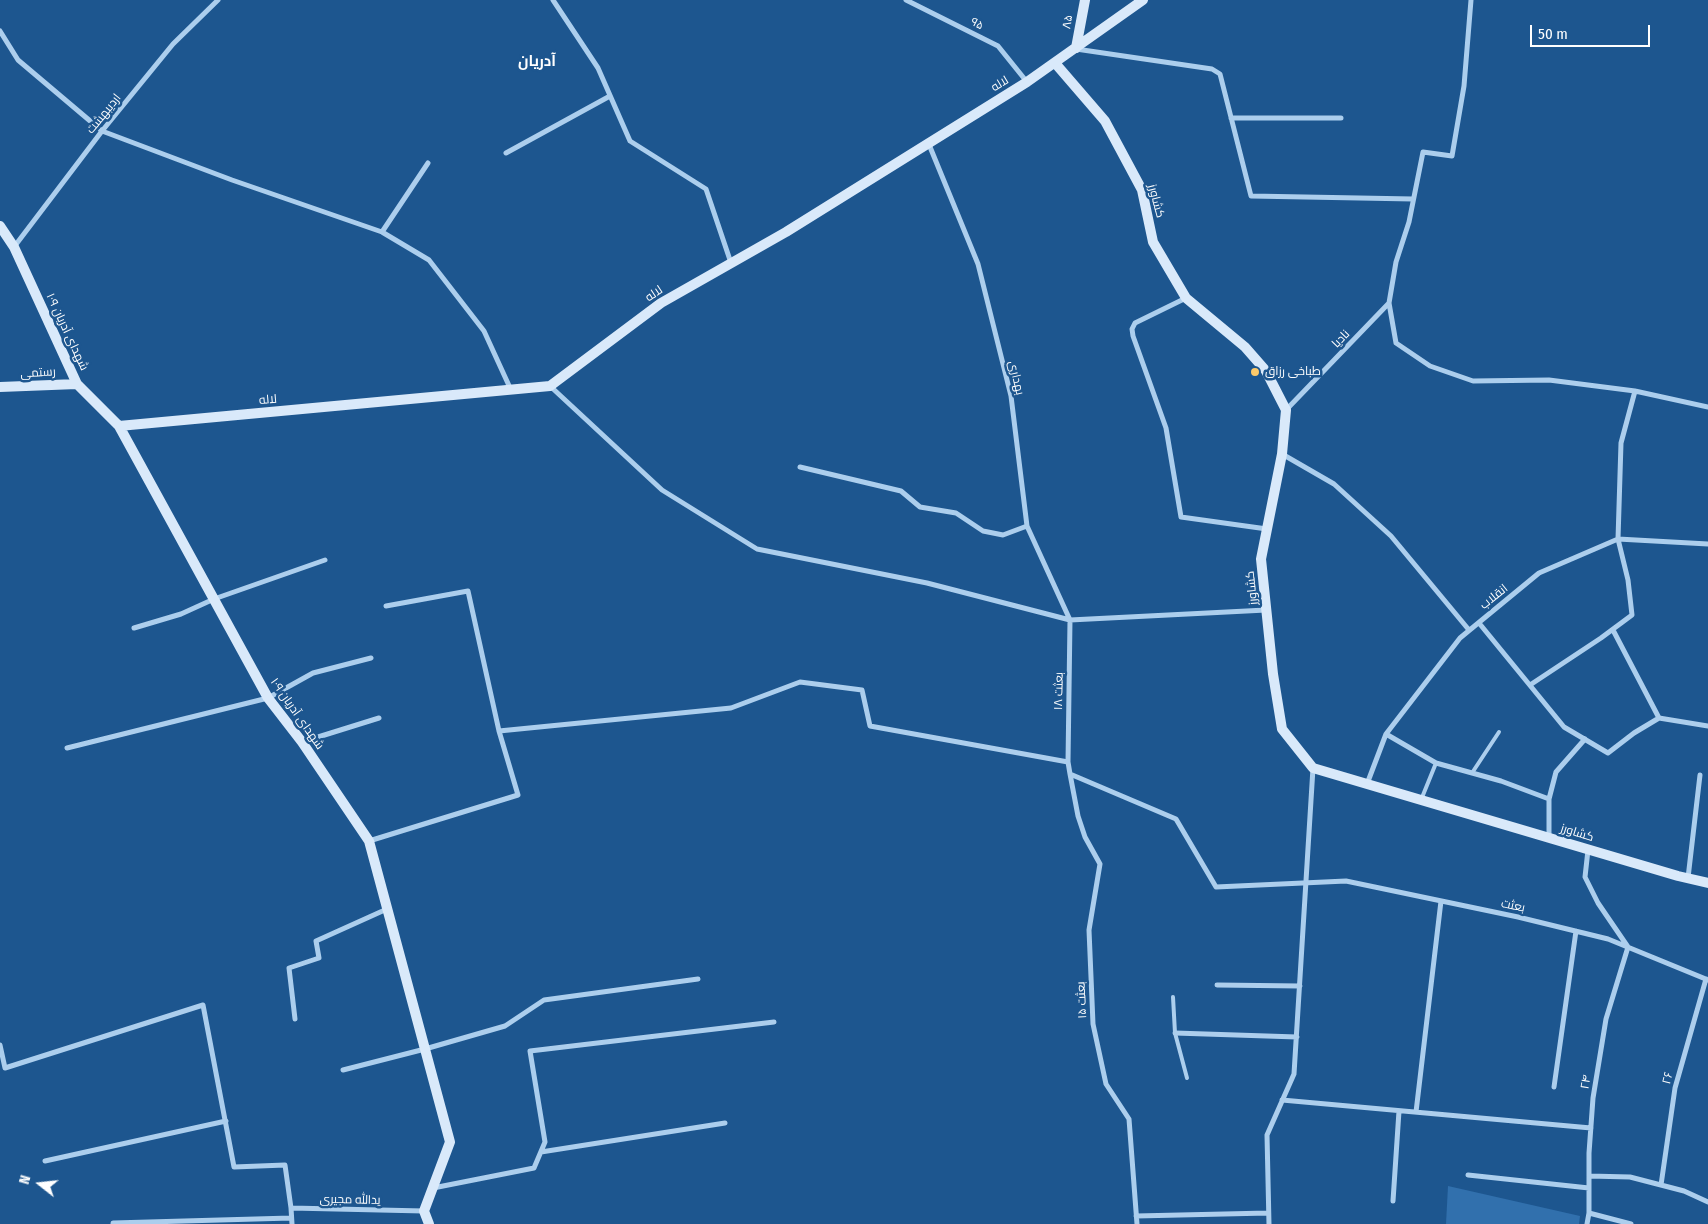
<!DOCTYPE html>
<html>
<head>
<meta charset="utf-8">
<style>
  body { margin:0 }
  #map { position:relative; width:1708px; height:1224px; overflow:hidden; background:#1d568f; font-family:"Fira Sans Condensed",sans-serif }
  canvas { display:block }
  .north { position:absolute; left:15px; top:1159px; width:50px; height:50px; -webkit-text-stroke:4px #1d568f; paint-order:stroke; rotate:286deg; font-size:14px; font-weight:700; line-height:20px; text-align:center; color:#fff }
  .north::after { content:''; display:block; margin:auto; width:18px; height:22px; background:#fff; clip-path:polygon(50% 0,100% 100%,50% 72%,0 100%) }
  .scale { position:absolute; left:1530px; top:25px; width:120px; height:22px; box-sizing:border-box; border:2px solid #fff; border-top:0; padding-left:6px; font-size:15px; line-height:18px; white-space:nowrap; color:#fff; -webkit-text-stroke:4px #1d568f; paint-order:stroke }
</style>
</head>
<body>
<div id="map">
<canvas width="1708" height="1224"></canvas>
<div class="north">N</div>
<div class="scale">50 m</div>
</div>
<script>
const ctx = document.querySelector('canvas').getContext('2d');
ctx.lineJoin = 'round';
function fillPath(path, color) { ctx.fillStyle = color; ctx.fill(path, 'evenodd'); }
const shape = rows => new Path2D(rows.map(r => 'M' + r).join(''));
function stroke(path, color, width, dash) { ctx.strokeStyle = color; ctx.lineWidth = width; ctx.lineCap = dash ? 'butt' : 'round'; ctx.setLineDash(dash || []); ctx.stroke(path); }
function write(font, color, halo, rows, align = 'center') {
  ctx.font = font + ' "Fira Sans Condensed",Cairo,sans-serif'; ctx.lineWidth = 5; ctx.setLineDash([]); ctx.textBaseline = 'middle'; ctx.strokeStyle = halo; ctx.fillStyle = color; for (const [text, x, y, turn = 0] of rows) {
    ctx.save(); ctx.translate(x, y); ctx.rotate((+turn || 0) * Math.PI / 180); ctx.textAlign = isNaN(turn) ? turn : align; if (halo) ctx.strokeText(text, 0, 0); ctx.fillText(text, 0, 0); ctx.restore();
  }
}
fillPath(shape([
  [1448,1186,1580,1216,1579,1224,1446,1224]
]), '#3170ad');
stroke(shape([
  [1472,773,1499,732],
  [1421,800,1436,763],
  [1173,997,1175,1033,1187,1078]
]), '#acceed', 4);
stroke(shape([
  [553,0,598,68,630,141,706,189,731,263],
  [906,0,998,46,1027,82],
  [1471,0,1464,86,1452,156,1423,152,1409,222,1396,262,1389,303,1396,343,1430,366,1473,381,1549,380,1635,391,1708,407],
  [0,31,18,60,102,131,232,180,382,232,429,260,484,331,511,390],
  [1076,49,1212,69,1220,74,1251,196,1413,199],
  [1231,118,1341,118],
  [928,142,978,264,1011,396,1027,526,1070,620,1068,762,1070,774,1176,819,1216,887,1346,881,1518,917,1608,939,1708,980],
  [506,153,610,96],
  [382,232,428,163],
  [14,247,102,131,173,44,218,0],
  [1186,298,1135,323,1132,329,1133,336,1166,428,1181,517,1267,529],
  [550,386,662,490,757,549,927,583,1070,620,1266,610],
  [1286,410,1389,303],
  [1282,454,1334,484,1391,536,1469,630],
  [800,467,901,491,920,507,956,513,983,531,1003,535,1027,526],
  [386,606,468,591,499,731],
  [1479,623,1564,727,1608,753,1634,733,1659,718,1708,726],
  [134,628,181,614,214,599,325,560],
  [1613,630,1659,718],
  [1530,685,1601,638,1632,615,1628,580,1618,539,1621,443,1635,391],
  [1386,734,1436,763,1501,781,1549,799],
  [302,742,379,718],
  [67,748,268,698,313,673,371,658],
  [1070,774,1078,816,1085,837,1100,864,1089,930,1093,1024,1106,1084,1129,1119,1137,1224],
  [1367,784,1386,734,1460,638,1539,573,1618,539,1708,544],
  [1549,838,1549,799,1556,772,1585,739],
  [369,841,518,795,499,731,731,708,800,682,862,690,870,726,1068,762],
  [1688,878,1700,775],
  [1217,985,1300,986],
  [295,1019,289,968,319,958,316,941,387,909],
  [1175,1033,1297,1037],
  [0,1045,5,1068,203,1005,234,1167,285,1165,291,1208],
  [343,1070,425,1049,505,1026,544,1000,698,979],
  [1554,1087,1576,931],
  [1282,1100,1591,1128],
  [1416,1112,1441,901],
  [541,1152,725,1123],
  [45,1161,226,1121],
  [1468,1175,1589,1188],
  [1589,1176,1630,1177,1684,1191,1708,1202],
  [1661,1185,1675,1088,1706,979],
  [433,1188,534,1168,545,1142,530,1051,774,1022],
  [1393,1201,1399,1111],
  [1589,1213,1631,1224],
  [1136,1216,1268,1213],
  [113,1223,291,1218],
  [292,1224,291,1208,424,1211],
  [1269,1224,1267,1135,1294,1074,1313,768],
  [1587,1224,1589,1213,1589,1153,1593,1098,1606,1019,1628,947,1598,903,1585,877,1588,850]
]), '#acceed', 5);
stroke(shape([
  [1076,48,1085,0],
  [1055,63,1105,121,1142,190,1153,242,1186,298,1245,347,1266,371,1286,410,1282,454,1261,559,1273,674,1282,729,1313,768,1678,876,1708,883],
  [0,226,14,247,77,384,119,426,268,698,302,742,369,841,450,1142,424,1211,429,1224],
  [0,387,77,384],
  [119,426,550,386,661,303,786,232,1027,82,1143,0]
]), '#d9e9fa', 10);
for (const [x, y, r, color] of [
  [1255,372,5,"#fdca6b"]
]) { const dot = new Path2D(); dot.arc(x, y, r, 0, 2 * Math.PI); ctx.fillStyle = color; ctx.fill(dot); stroke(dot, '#1d568f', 2); }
write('12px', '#fff', '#1d568f', [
  ["۸۵",1068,22,-80],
  ["۹۵",977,24,27],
  ["لاله",1000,84,-31],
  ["اردیبهشت",104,114,-51],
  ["کشاورز",1156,201,75],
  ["لاله",654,294,-34],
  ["شهدای آدریان ۱۰۹",67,332,65],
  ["نادیا",1341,339,-46],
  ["رستمی",38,373,-3],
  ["بهداری",1016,378,77],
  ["لاله",268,400,-5],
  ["کشاورز",1252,588,-96],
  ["انقلاب",1494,597,-39],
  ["بعثت ۱۸",1059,691,-89],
  ["شهدای آدریان ۱۰۹",297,714,55],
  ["کشاورز",1577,833,17],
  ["بعثت",1513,906,12],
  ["بعثت ۱۵",1082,1000,-93],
  ["۲۶",1668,1078,-76],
  ["۲۴",1586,1082,-81],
  ["یدالله مجیری",350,1200,1]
]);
write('12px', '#fff', '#1d568f', [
  ["طباخی رزاق",1265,372]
], 'left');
write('bold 15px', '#fff', '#1d568f', [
  ["آدریان",537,62]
]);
</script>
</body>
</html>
